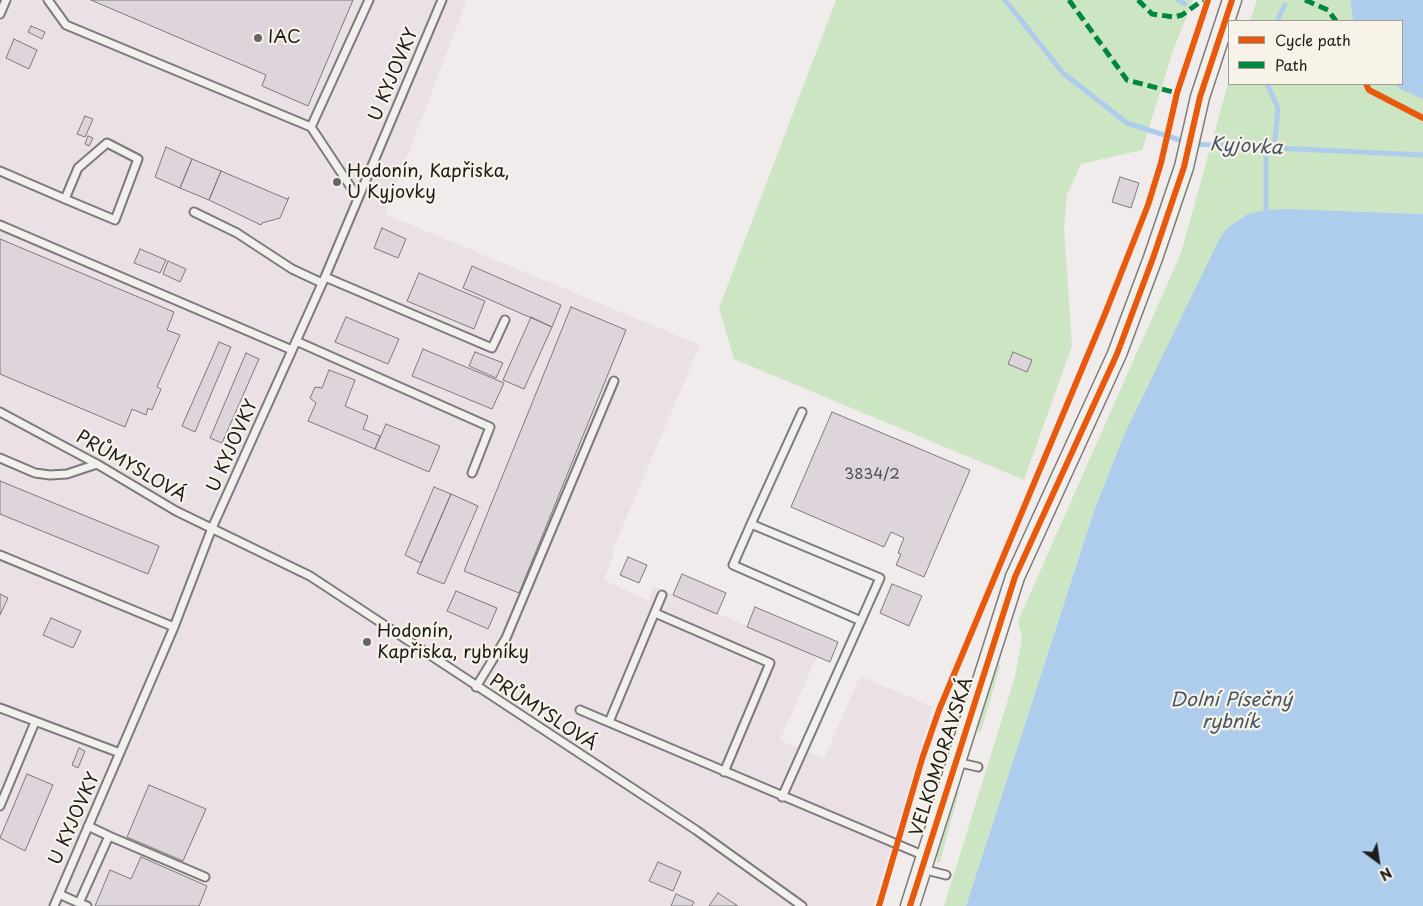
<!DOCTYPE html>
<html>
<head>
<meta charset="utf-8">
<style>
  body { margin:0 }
  #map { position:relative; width:1423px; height:906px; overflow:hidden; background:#f1ecec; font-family:"Playpen Sans",sans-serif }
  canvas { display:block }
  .legend { position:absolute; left:1228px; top:20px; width:175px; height:65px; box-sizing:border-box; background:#f7f3e8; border:1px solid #9f9d96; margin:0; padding:6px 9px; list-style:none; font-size:15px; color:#1c1c1c }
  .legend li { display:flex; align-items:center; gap:10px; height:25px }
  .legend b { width:25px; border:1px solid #9f9d96 }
  .north { position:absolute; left:1353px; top:836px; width:50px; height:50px; -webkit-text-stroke:4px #f7f3e8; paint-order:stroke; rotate:149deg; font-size:14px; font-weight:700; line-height:20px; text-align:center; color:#1c1c1c }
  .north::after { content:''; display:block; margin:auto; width:18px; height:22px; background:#1c1c1c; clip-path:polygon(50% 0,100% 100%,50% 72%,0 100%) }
</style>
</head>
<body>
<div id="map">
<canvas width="1423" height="906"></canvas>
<ul class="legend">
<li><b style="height:6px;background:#e8590c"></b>Cycle path</li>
<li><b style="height:6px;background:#00873e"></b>Path</li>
</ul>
<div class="north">N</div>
</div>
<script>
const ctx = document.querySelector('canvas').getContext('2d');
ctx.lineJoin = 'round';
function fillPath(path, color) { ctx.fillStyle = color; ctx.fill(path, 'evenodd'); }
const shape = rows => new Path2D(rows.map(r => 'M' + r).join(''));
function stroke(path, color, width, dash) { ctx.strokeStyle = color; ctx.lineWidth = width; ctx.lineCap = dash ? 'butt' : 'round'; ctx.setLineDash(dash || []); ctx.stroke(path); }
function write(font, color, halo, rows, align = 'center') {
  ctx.font = font + ' "Playpen Sans",sans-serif'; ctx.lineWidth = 4.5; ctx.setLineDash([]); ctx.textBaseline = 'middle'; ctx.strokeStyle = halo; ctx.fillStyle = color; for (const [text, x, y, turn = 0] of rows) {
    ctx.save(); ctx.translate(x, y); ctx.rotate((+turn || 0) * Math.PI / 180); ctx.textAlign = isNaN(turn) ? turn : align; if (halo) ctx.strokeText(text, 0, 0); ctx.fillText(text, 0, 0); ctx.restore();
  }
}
fillPath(shape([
  [0,0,467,0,385,214,700,345,613,549,614,554,604,580,648,600,654,586,817,656,780,740,824,759,860,676,933,707,873,906,0,906]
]), '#ece0e7');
fillPath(shape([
  [836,0,1193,0,1173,51,1142,150,1081,164,1067,195,1064,227,1072,346,1024,480,734,359,719,308],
  [1257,0,1350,0,1353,21,1250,21],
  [1229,80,1229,84,1394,84,1402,90,1423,99,1423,214,1288,209,1123,437,1094,511,966,906,944,906,1015,677,1022,638,1018,621,1181,253],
  [999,663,1000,667,981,731,978,733,977,724,996,665],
  [959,792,940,862,937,863,937,855,956,794]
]), '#cce5c2');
fillPath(shape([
  [1350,0,1423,0,1423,99,1402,90,1394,84,1402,84,1402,21,1353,21],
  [1288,209,1423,214,1423,906,966,906,1094,511,1123,437,1218,242,1226,229,1248,214,1266,210]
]), '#aecdec');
stroke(shape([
  [1005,0,1063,73,1127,123,1192,144,1423,155],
  [1178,0,1185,4],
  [1277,21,1285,5],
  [1267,84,1278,108,1274,149],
  [1263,216,1266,210,1266,148]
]), '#aecdec', 5);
const building = shape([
  [91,0,353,0,308,106,262,86,266,75,91,0],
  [31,26,45,32,42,39,28,32,31,26],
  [14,39,37,50,29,69,6,58,14,39],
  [85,116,93,119,85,137,77,134,85,116],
  [88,136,93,138,89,146,85,144,88,136],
  [166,147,192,159,180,188,155,177,166,147],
  [192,159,221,171,209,200,180,188,192,159],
  [221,171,287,199,289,197,280,218,262,223,261,225,209,200,221,171],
  [1120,177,1139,183,1131,208,1112,202,1120,177],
  [382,228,406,239,398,258,374,248,382,228],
  [0,239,174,312,167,330,180,335,157,387,161,389,152,410,148,408,146,415,132,409,125,427,0,374,0,239],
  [140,249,166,260,160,273,134,263,140,249],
  [168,261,186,269,180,282,163,274,168,261],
  [472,266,561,305,552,327,463,288,472,266],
  [419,273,485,301,474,329,407,301,419,273],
  [571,307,626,330,519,593,464,571,571,307],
  [346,317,399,339,388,364,335,342,346,317],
  [531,317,552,327,524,389,503,380,531,317],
  [219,342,231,347,195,432,182,426,219,342],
  [423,349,504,383,492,409,412,376,423,349],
  [475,352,503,363,496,378,469,366,475,352],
  [1013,352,1032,360,1027,372,1008,364,1013,352],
  [246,353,259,359,222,443,210,438,246,353],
  [329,370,355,380,345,406,368,416,363,429,380,436,375,449,308,421,316,403,310,398,315,387,322,388,329,370],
  [832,412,970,470,924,577,896,565,901,554,898,553,904,538,891,532,884,547,791,507,832,412],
  [386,424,440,446,429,472,375,449,386,424],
  [0,481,159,546,148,574,0,514,0,481],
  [434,487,451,494,421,563,405,555,434,487],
  [451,494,478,506,444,584,417,573,451,494],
  [628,557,647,565,639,583,620,575,628,557],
  [682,574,726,593,717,614,673,595,682,574],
  [892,584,922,596,909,626,880,613,892,584],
  [456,591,497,608,488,629,447,611,456,591],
  [0,594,8,598,0,615,0,594],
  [755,607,838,642,830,662,747,627,755,607],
  [51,618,81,631,73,648,43,635,51,618],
  [79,748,85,751,78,768,72,765,79,748],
  [27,774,53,785,25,851,0,838,27,774],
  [149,785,206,809,183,861,127,837,149,785],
  [141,857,207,886,199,906,95,906,110,870,131,879,141,857],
  [658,862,681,872,673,891,649,881,658,862],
  [718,893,738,906,709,906,718,893],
  [676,894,694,902,692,906,671,906,676,894]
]);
fillPath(building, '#ded5dc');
stroke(building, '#7c7a7a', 1);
const service = shape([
  [48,0,66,25,311,127,358,198],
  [0,14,6,0],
  [311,127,369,0],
  [0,171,65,199,115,220,138,159,107,143,78,168,65,199],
  [194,212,237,233,292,269,322,283],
  [0,225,292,350],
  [325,277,492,348,505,320],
  [296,341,490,427,472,473],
  [0,412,97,464,176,511,310,576,696,830,802,906],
  [0,458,35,473,50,475,67,474,97,464],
  [751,524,733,565,861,621],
  [0,555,174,627],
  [655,613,770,663,724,772],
  [476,687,506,638,614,381],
  [0,708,120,753],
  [580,710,925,856],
  [609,722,662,595],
  [956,762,978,767],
  [782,797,880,578,751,524,802,412],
  [0,806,35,722],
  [88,826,109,836],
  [922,869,946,875],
  [59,894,79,903],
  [54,906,174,627,212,528,325,277,442,0],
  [87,906,79,903,109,836,205,877]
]);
const tertiary = shape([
  [910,906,1015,577,1117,354,1153,258,1184,167,1200,97,1232,0]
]);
stroke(service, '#7c7a7a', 11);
stroke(tertiary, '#7c7a7a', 21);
stroke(service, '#f2f0ed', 7);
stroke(tertiary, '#f2f0ed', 18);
stroke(shape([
  [1069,0,1127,80,1177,93],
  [1138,0,1152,14,1174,17,1182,15,1203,0],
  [1305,0,1328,10,1336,21]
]), '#00873e', 5, [10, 5]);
stroke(shape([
  [1366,84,1369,90,1423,118],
  [879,906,922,759,939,710,1105,314,1148,205,1161,163,1177,93,1208,0],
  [910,906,1015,577,1117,354,1153,258,1184,167,1200,97,1232,0]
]), '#e8590c', 6);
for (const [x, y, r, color] of [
  [258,38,5,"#676565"],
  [337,182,5,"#676565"],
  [367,642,5,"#676565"]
]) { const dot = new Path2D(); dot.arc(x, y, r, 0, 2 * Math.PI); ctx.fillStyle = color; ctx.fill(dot); stroke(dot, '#f7f3e8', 2); }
write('15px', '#4e4c4e', null, [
  ["3834/2",872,475]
]);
write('18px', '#1c1c1c', '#f7f3e8', [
  ["IAC",268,38],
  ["Hodonín, Kapřiska,",347,172],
  ["U Kyjovky",347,193],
  ["Hodonín,",377,632],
  ["Kapřiska, rybníky",377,653]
], 'left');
write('18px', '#1c1c1c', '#f7f3e8', [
  ["U KYJOVKY",394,75,-67],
  ["U KYJOVKY",233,446,-66],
  ["PRŮMYSLOVÁ",131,467,30],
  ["PRŮMYSLOVÁ",543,713,33],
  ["VELKOMORAVSKÁ",942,757,-72],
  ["U KYJOVKY",75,819,-66]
]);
write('italic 19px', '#455565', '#f7f3e8', [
  ["Kyjovka",1246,147,3],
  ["Dolní Písečný",1231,701],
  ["rybník",1231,723]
]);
</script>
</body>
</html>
